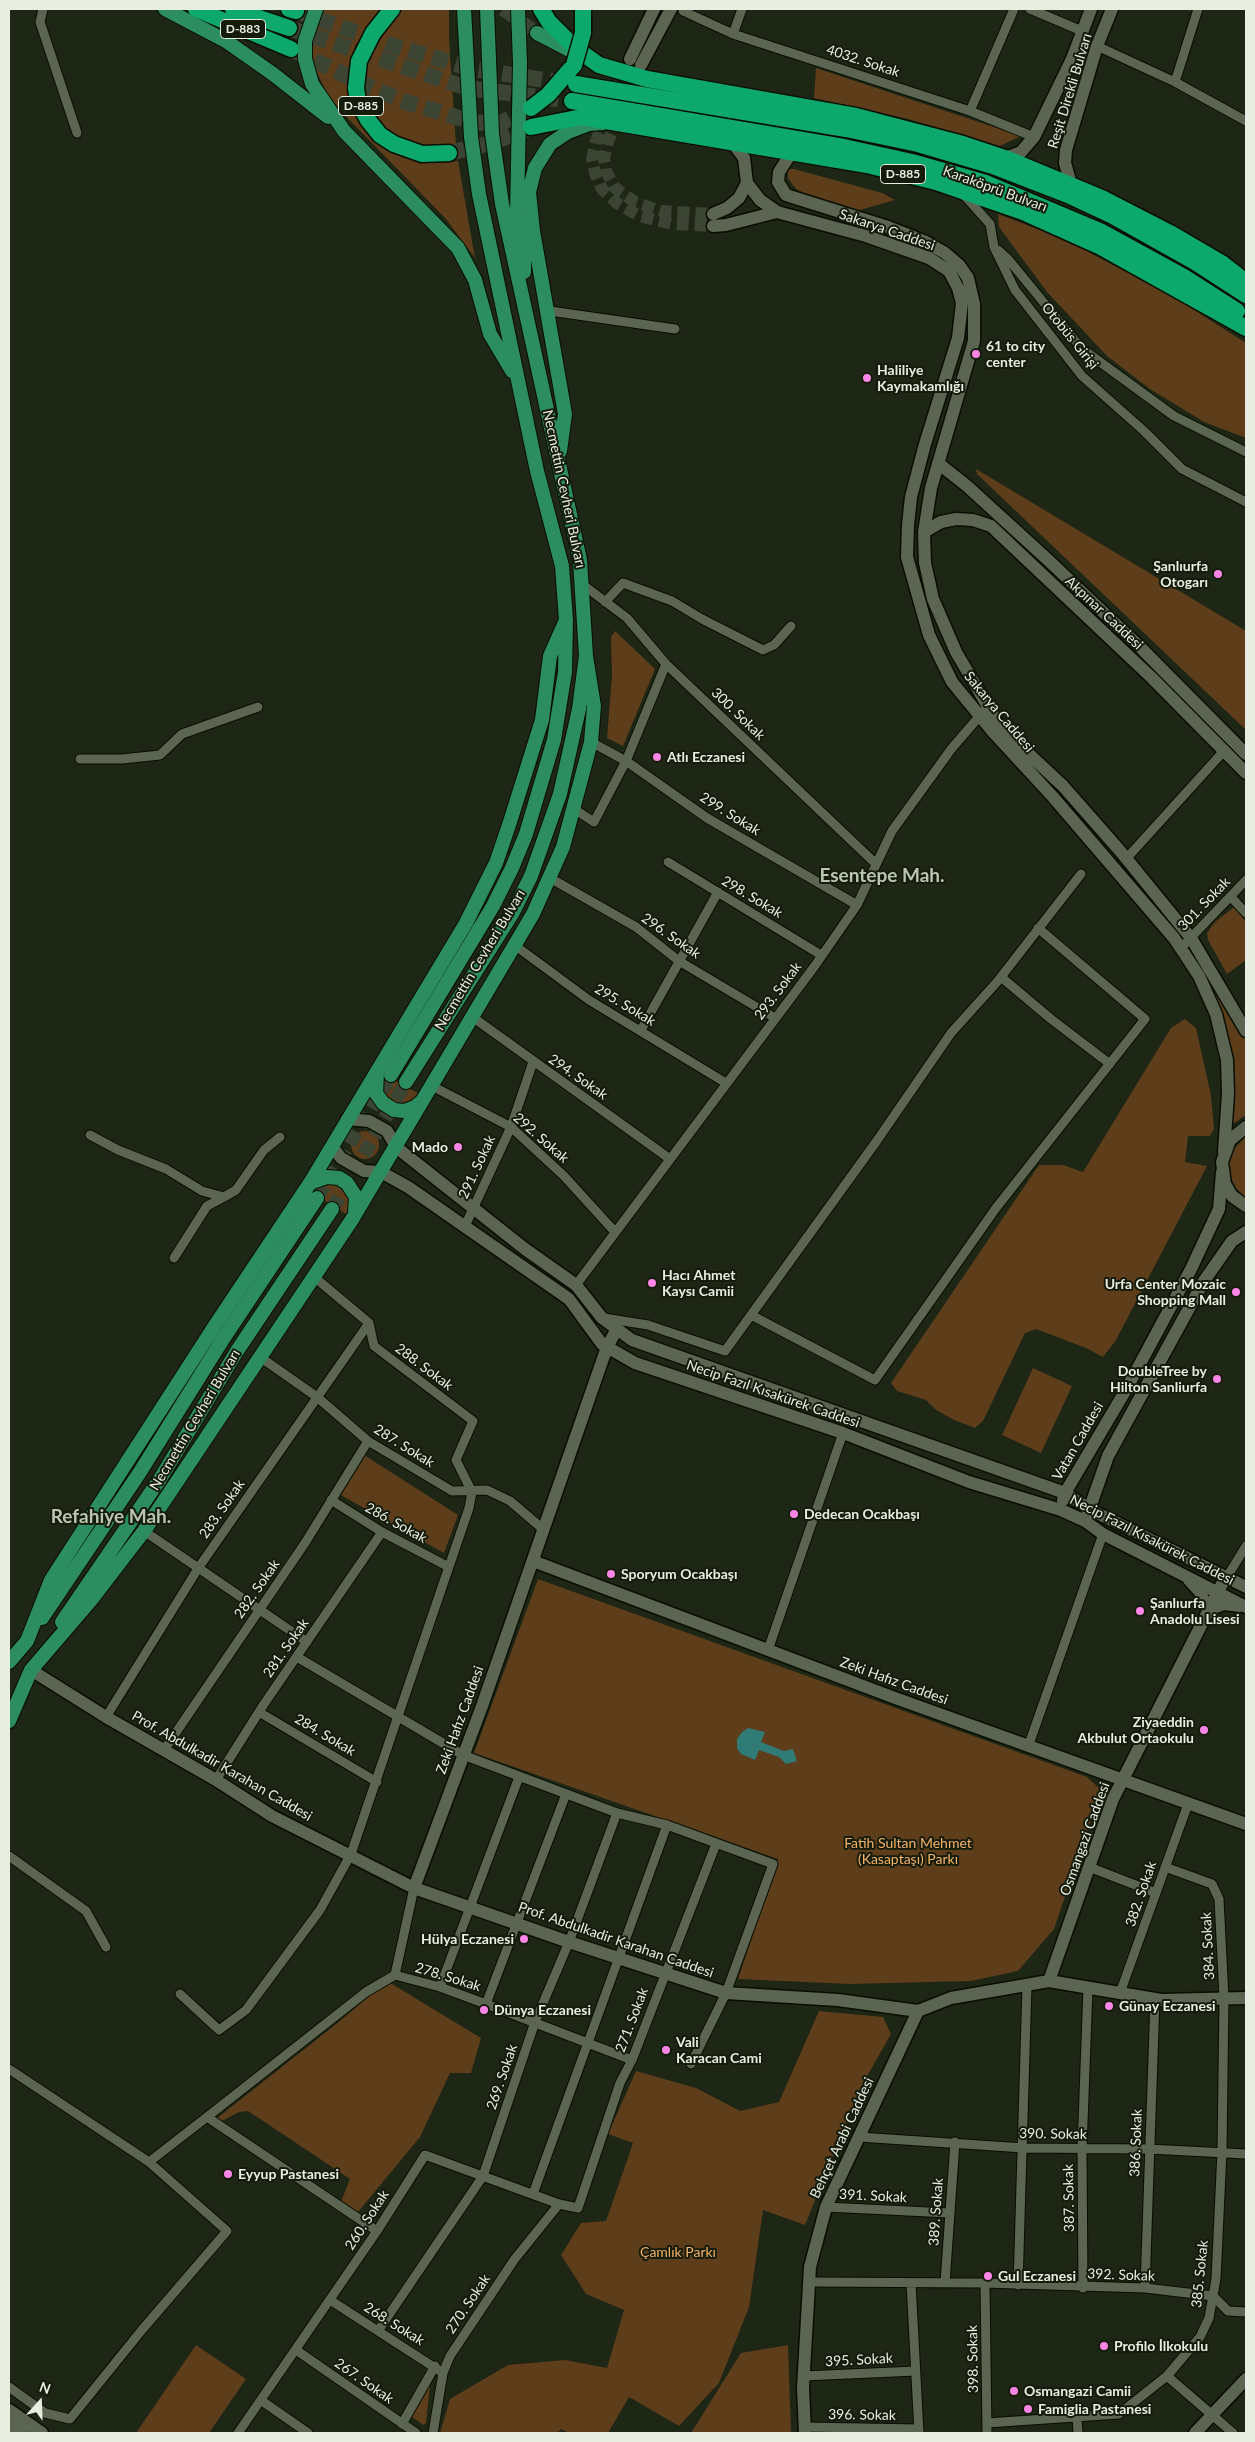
<!DOCTYPE html>
<html>
<head>
<meta charset="utf-8">
<style>
  body { margin:0 }
  #map { position:relative; width:1255px; height:2442px; overflow:hidden; background:#1e2615; font-family:Lato,sans-serif }
  canvas { display:block }
  .frame { position:absolute; inset:0; border:10px solid #e8eee2; pointer-events:none }
  .north { position:absolute; left:15px; top:2377px; width:50px; height:50px; -webkit-text-stroke:4px #151c0b; paint-order:stroke; rotate:20deg; font-size:14px; font-weight:700; line-height:20px; text-align:center; color:#e8eee2 }
  .north::after { content:''; display:block; margin:auto; width:18px; height:22px; background:#e8eee2; clip-path:polygon(50% 0,100% 100%,50% 72%,0 100%) }
</style>
</head>
<body>
<div id="map">
<canvas width="1255" height="2442"></canvas>
<div class="frame"></div>
<div class="north">N</div>
</div>
<script>
const ctx = document.querySelector('canvas').getContext('2d');
ctx.lineJoin = 'round';
function fillPath(path, color) { ctx.fillStyle = color; ctx.fill(path, 'evenodd'); }
const shape = rows => new Path2D(rows.map(r => 'M' + r).join(''));
function stroke(path, color, width, dash) { ctx.strokeStyle = color; ctx.lineWidth = width; ctx.lineCap = dash ? 'butt' : 'round'; ctx.setLineDash(dash || []); ctx.stroke(path); }
function write(font, color, halo, rows, align = 'center') {
  ctx.font = font + ' Lato,sans-serif'; ctx.lineWidth = 4; ctx.setLineDash([]); ctx.textBaseline = 'middle'; ctx.strokeStyle = halo; ctx.fillStyle = color; for (const [text, x, y, turn = 0] of rows) {
    ctx.save(); ctx.translate(x, y); ctx.rotate((+turn || 0) * Math.PI / 180); ctx.textAlign = isNaN(turn) ? turn : align; if (halo) ctx.strokeText(text, 0, 0); ctx.fillText(text, 0, 0); ctx.restore();
  }
}
fillPath(shape([
  [323,9,381,9,355,46,347,83,351,106,359,124,386,150,419,161,435,163,458,161,475,258,446,219,330,100,315,68,312,55,313,31],
  [402,9,449,9,449,39,456,145,430,147,400,139,382,126,371,110,364,90,365,70,372,51],
  [816,68,1021,136,1000,146,908,119,814,98],
  [788,169,794,169,882,193,895,200,853,212,810,197,796,189,788,178],
  [998,214,1064,239,1177,299,1246,343,1246,438,1204,422,1150,389,1107,356,1047,292,999,227],
  [976,469,1246,631,1246,730,977,474],
  [615,631,655,669,623,746,607,738,612,676,611,637],
  [1234,907,1246,922,1246,960,1227,974,1208,940,1207,933,1215,922],
  [1209,975,1246,1041,1246,1115,1231,1125,1218,1005],
  [1185,1019,1196,1028,1211,1095,1214,1129,1210,1136,1188,1136,1185,1162,1207,1166,1116,1340,1103,1357,1086,1348,1036,1329,1025,1333,983,1421,975,1428,954,1420,936,1410,926,1400,897,1391,891,1383,1039,1165,1063,1165,1083,1172,1171,1028],
  [384,1074,419,1094,404,1105,390,1103,380,1089],
  '351 1145a14 14 0 1 1 28 0a14 14 0 1 1-28 0Z',
  [1246,1136,1246,1198,1235,1187,1230,1176,1229,1163,1232,1151],
  [333,1183,344,1189,350,1198,350,1207,346,1214,312,1192,321,1185],
  [1033,1368,1072,1386,1041,1453,1002,1435],
  [364,1455,458,1515,444,1553,339,1494],
  [538,1579,1087,1777,1101,1790,1054,1929,1018,1971,971,1981,850,1984,738,1979,778,1859,474,1753],
  [387,1981,481,2038,471,2073,450,2073,420,2137,358,2212,340,2204,350,2179,248,2111,239,2112,218,2123,216,2119,340,2021],
  [819,2011,883,2017,891,2034,861,2087,805,2225,763,2210,749,2307,719,2383,679,2426,629,2397,608,2433,569,2433,561,2429,557,2433,440,2433,450,2399,508,2365,565,2360,607,2368,624,2310,586,2294,561,2255,581,2223,606,2221,633,2143,608,2134,636,2071,696,2088,740,2111,779,2102],
  [196,2345,246,2379,209,2433,136,2433],
  [788,2345,791,2433,691,2433,741,2353],
  [426,2371,431,2376,426,2423,423,2425,404,2411]
]), '#5d3d1a');
fillPath(shape([
  [748,1728,765,1732,761,1742,784,1751,793,1749,797,1761,786,1764,779,1757,759,1750,755,1760,741,1754,737,1748,737,1739,742,1732]
]), '#307b76');
stroke(shape([
  [627,66,596,141,592,158,595,173,602,189,618,204,640,216,672,224,713,226],
  [640,68,608,141,604,158,606,171,615,188,635,202,661,211,713,214]
]), '#3c4434', 12, [12, 6]);
stroke(shape([
  [503,9,537,33],
  [317,1198,391,1075],
  [332,1209,406,1082]
]), '#3c4434', 14, [14, 7]);
stroke(shape([
  [296,11,397,47,473,69,571,84],
  [289,28,467,88,572,101],
  [293,50,372,88,409,103,476,123,503,122,530,108],
  [449,153,491,143,531,127]
]), '#3c4434', 16, [16, 8]);
const street = shape([
  [43,9,40,22,77,133],
  [1030,9,1082,31],
  [683,11,733,34,970,111,1034,137],
  [733,34,742,9],
  [1097,46,1175,82,1246,121],
  [1175,82,1198,9],
  [970,111,1014,9],
  [964,195,990,224,994,247,1015,290,1082,376,1144,431,1182,469,1246,502],
  [998,250,1008,259,1081,348,1174,416,1246,452],
  [548,314,550,311,675,329],
  [582,584,627,618,666,664,876,864],
  [605,602,623,583,672,601,702,619,763,650,774,645,791,626],
  [591,742,626,761,707,818,857,905],
  [80,759,122,759,160,755,182,734,258,707],
  [574,809,594,822,626,761,666,664],
  [1126,859,1223,752],
  [668,862,821,955],
  [550,878,636,927,679,961,775,1018],
  [1231,897,1246,913],
  [513,944,589,1000,726,1083],
  [1181,948,1246,880],
  [1001,977,1051,1019,1110,1064],
  [471,1016,670,1159],
  [641,1030,718,892],
  [432,1086,511,1127,564,1176,615,1232],
  [90,1135,118,1150,166,1169,202,1191,224,1197,236,1190,264,1150,280,1137],
  [465,1226,511,1127,533,1062],
  [174,1258,207,1206,224,1197],
  [576,1285,814,967,857,905,892,831,952,748,984,711],
  [751,1315,875,1380,996,1208,1145,1019,1038,928],
  [604,1318,648,1325,725,1351,876,1142,951,1033,997,982,1081,874],
  [260,1357,317,1397,368,1441,452,1491,487,1490,510,1501,544,1530],
  [331,1500,382,1532,449,1567],
  [144,1531,307,1642],
  [1227,1577,1246,1546],
  [768,1650,843,1433],
  [297,1657,463,1755,617,1813,667,1825,773,1864,726,1993,691,2064],
  [259,1712,377,1782],
  [106,1717,199,1567,369,1323],
  [1028,1747,1103,1534],
  [164,1750,305,1543,368,1441],
  [216,1780,264,1704,382,1532],
  [9,1856,86,1911,106,1947],
  [1089,1867,1156,1893],
  [395,1975,440,1987,486,2004,632,2060],
  [440,1987,519,1777],
  [1120,1993,1188,1804],
  [180,1994,219,2030,246,2010,320,1910,351,1854,469,1508,472,1492,456,1460,473,1421,374,1346,369,1323,313,1276],
  [486,2004,566,1794],
  [9,2069,149,2162,227,2231,141,2331,70,2419,45,2413,9,2387],
  [207,2117,366,1992,395,1975,414,1888],
  [859,2137,1024,2148,1149,2149,1246,2154],
  [149,2162,207,2117,377,2231],
  [533,2194,667,1825],
  [826,2207,949,2213],
  [809,2282,985,2283,1145,2288,1213,2296,1228,2311,1246,2312],
  [911,2283,919,2433],
  [945,2283,955,2142],
  [985,2283,987,2433],
  [1018,2285,1027,1986],
  [1083,2288,1082,2149,1088,1988],
  [1145,2288,1155,1999],
  [330,2300,443,2373],
  [378,2331,483,2176,535,2022,569,1942,617,1813],
  [296,2350,416,2433],
  [803,2376,916,2371],
  [1167,2376,1233,2433],
  [262,2401,308,2433],
  [1077,2417,1078,2433],
  [987,2423,1119,2414,1167,2376,1200,2337,1209,2318,1216,2279,1222,2151,1224,1998,1219,1899,1212,1884,1165,1867],
  [402,2424,435,2366],
  [805,2427,919,2429],
  [238,2433,377,2231,425,2155,559,2204,578,2208,620,2083,632,2060,716,1844],
  [433,2433,443,2373,450,2356,514,2260,559,2204]
]);
const secondary = shape([
  [630,59,654,9],
  [641,65,671,9],
  [732,142,744,158,747,183,760,200,777,212,866,236,929,258,949,271,958,288,962,303,958,338,925,444,911,497,908,525,907,557,929,635,952,682,993,732,1053,797,1174,938,1199,976,1216,1014,1227,1060,1228,1094,1224,1152],
  [792,152,779,172,778,182,786,195,888,227,924,241,945,253,959,265,968,278,974,304,974,341,931,488,924,532,925,563,933,599,956,652,1000,727,1063,786,1121,852,1191,938,1246,1031],
  [1005,158,1021,152,1034,137,1072,59,1091,9],
  [1071,184,1065,163,1066,150,1097,46,1112,9],
  [713,214,727,208,739,198,747,183],
  [713,226,726,225,777,212],
  [938,463,967,486,1047,559,1140,647,1246,754],
  [924,532,941,522,956,519,973,520,991,526,1152,678,1246,773],
  [347,1119,369,1121,387,1131,396,1147,525,1249,576,1285,602,1318,632,1340,1065,1493,1089,1509,1246,1587],
  [1246,1127,1230,1140,1222,1162,1225,1184,1232,1196,1246,1206],
  [332,1146,341,1158,364,1171,381,1172,408,1187,569,1299,602,1344,635,1363,843,1433,969,1482,1061,1510,1085,1521,1103,1534,1246,1607],
  [1063,1500,1065,1493,1127,1388,1191,1269,1219,1209,1222,1172],
  [1087,1516,1108,1456,1204,1281,1232,1241,1246,1232],
  [533,1561,895,1698,1246,1824],
  [1189,1580,1200,1592,1208,1610,1224,1604,1240,1606],
  [31,1670,106,1717,216,1780,272,1816,414,1888,569,1942,726,1993,838,2000,918,2011,951,1998,1049,1981,1161,2000,1246,1998],
  [414,1888,482,1706,607,1347,617,1329],
  [1049,1981,1113,1799,1222,1584],
  [9,2410,42,2433],
  [9,2424,23,2433],
  [805,2433,803,2388,810,2267,826,2207,918,2011],
  [1195,2433,1246,2379]
]);
const primary = shape([
  [165,9,226,41,273,74,328,117],
  [316,9,305,41,305,59,312,84,344,131,458,248,475,280,490,334,512,371],
  [518,9,520,63,517,213,524,259,524,272],
  [537,33,579,55],
  [560,451,565,414,533,231,529,192,535,168,550,144,568,132,589,124,603,123],
  [377,1074,376,1093,383,1103,394,1110,404,1111,415,1107,422,1101],
  [391,1075,493,906,512,868,526,834,554,740,565,672,566,620,562,566,537,471,479,194,471,137,464,9],
  [406,1082,512,914,531,876,560,794,579,709,586,656,580,560,502,204,492,134,487,9],
  [310,1183,327,1177,339,1178,347,1183,356,1197,355,1212],
  [42,1618,140,1472,223,1339,317,1198],
  [62,1622,160,1479,237,1351,332,1209],
  [9,1662,27,1641,51,1580,214,1327,310,1183,466,923,496,863,509,825,542,720,550,656,566,620],
  [9,1721,31,1670,91,1600,144,1531,353,1218,533,914,563,847,591,742,594,706,586,656]
]);
const highway = shape([
  [196,9,291,49],
  [233,9,289,28],
  [289,9,296,11],
  [392,9,373,33,359,61,356,88,358,101,368,120,380,135,394,144,422,154,449,153],
  [541,9,549,22,575,48,599,65,647,79,856,116,963,144,1005,158,1104,199,1170,233,1223,264,1246,282],
  [583,9,583,33],
  [576,84,846,129,918,144,993,166,1068,195,1113,216,1195,262,1246,295],
  [572,101,844,147,912,162,986,183,1100,231,1184,277,1237,311],
  [531,108,548,95,574,65],
  [531,127,582,117,867,165,936,182,1023,212,1101,247,1246,328]
]);
stroke(street, '#080f02', 11);
stroke(secondary, '#080f02', 15);
stroke(primary, '#080f02', 16);
stroke(highway, '#080f02', 19);
stroke(street, '#5b6551', 9);
stroke(secondary, '#5b6551', 12);
stroke(primary, '#2c8d61', 14);
stroke(highway, '#0da86c', 16);
const highwayBridge = shape([
  [574,65,583,33]
]);
stroke(highwayBridge, '#080f02', 19, []);
stroke(highwayBridge, '#0da86c', 16);
for (const [x, y, r, color] of [
  [976,354,5,"#fb86e5"],
  [867,378,5,"#fb86e5"],
  [1218,574,5,"#fb86e5"],
  [657,757,5,"#fb86e5"],
  [458,1147,5,"#fb86e5"],
  [652,1283,5,"#fb86e5"],
  [1236,1292,5,"#fb86e5"],
  [1217,1379,5,"#fb86e5"],
  [794,1514,5,"#fb86e5"],
  [611,1574,5,"#fb86e5"],
  [1140,1611,5,"#fb86e5"],
  [1204,1730,5,"#fb86e5"],
  [524,1939,5,"#fb86e5"],
  [1109,2006,5,"#fb86e5"],
  [484,2010,5,"#fb86e5"],
  [666,2050,5,"#fb86e5"],
  [228,2174,5,"#fb86e5"],
  [988,2276,5,"#fb86e5"],
  [1104,2346,5,"#fb86e5"],
  [1014,2391,5,"#fb86e5"],
  [1028,2409,5,"#fb86e5"]
]) { const dot = new Path2D(); dot.arc(x, y, r, 0, 2 * Math.PI); ctx.fillStyle = color; ctx.fill(dot); stroke(dot, '#151c0b', 2); }
for (const [x, y, w] of [
  [243,29,45],
  [361,106,45],
  [903,174,45]
]) { const box = new Path2D(); box.roundRect(x - w / 2, y - 9.5, w, 19, 4); ctx.fillStyle = '#151c0b'; ctx.fill(box); stroke(box, '#e8eee2', 1); }
write('bold 12px', '#e8eee2', null, [
  ["D-883",243,29],
  ["D-885",361,106],
  ["D-885",903,174]
]);
write('14px', '#e8eee2', '#151c0b', [
  ["4032. Sokak",863,61,18],
  ["Reşit Direkli Bulvarı",1070,91,-73],
  ["Karaköprü Bulvarı",995,189,20],
  ["Sakarya Caddesi",887,230,19],
  ["Otobüs Girişi",1070,336,51],
  ["Necmettin Cevheri Bulvarı",564,489,78],
  ["Akpınar Caddesi",1104,613,43],
  ["Sakarya Caddesi",999,712,50],
  ["300. Sokak",738,714,44],
  ["299. Sokak",730,814,32],
  ["298. Sokak",752,897,31],
  ["301. Sokak",1204,904,-46],
  ["296. Sokak",671,936,35],
  ["Necmettin Cevheri Bulvarı",480,960,-59],
  ["293. Sokak",778,991,-53],
  ["295. Sokak",625,1005,31],
  ["294. Sokak",578,1077,35],
  ["292. Sokak",541,1138,41],
  ["291. Sokak",477,1167,-65],
  ["288. Sokak",424,1367,37],
  ["Necip Fazıl Kısakürek Caddesi",773,1394,19],
  ["Necmettin Cevheri Bulvarı",195,1420,-59],
  ["Vatan Caddesi",1078,1441,-60],
  ["287. Sokak",404,1446,32],
  ["283. Sokak",222,1509,-55],
  ["286. Sokak",396,1523,29],
  ["Necip Fazıl Kısakürek Caddesi",1152,1540,27],
  ["282. Sokak",257,1589,-55],
  ["281. Sokak",286,1648,-55],
  ["Zeki Hafız Caddesi",894,1681,20],
  ["Zeki Hafız Caddesi",460,1720,-70],
  ["284. Sokak",325,1735,31],
  ["Prof. Abdulkadir Karahan Caddesi",222,1766,30],
  ["Osmangazi Caddesi",1085,1839,-70],
  ["382. Sokak",1141,1894,-71],
  ["Prof. Abdulkadir Karahan Caddesi",616,1940,19],
  ["384. Sokak",1208,1946,-93],
  ["278. Sokak",448,1977,17],
  ["271. Sokak",632,2020,-69],
  ["269. Sokak",502,2077,-71],
  ["390. Sokak",1053,2134,1],
  ["Behçet Arabi Caddesi",842,2138,-65],
  ["386. Sokak",1136,2143,-88],
  ["391. Sokak",873,2196,3],
  ["387. Sokak",1069,2198,-91],
  ["389. Sokak",936,2212,-86],
  ["260. Sokak",367,2220,-57],
  ["385. Sokak",1200,2274,-84],
  ["392. Sokak",1121,2275,2],
  ["270. Sokak",468,2304,-56],
  ["268. Sokak",394,2324,32],
  ["398. Sokak",973,2359,-91],
  ["395. Sokak",859,2360,-3],
  ["267. Sokak",364,2381,35],
  ["396. Sokak",862,2415,1]
]);
write('bold 14px', '#e8eee2', '#151c0b', [
  ["61 to city",986,346],
  ["center",986,362],
  ["Haliliye",877,370],
  ["Kaymakamlığı",877,386],
  ["Şanlıurfa",1208,566,"right"],
  ["Otogarı",1208,582,"right"],
  ["Atlı Eczanesi",667,757],
  ["Mado",448,1147,"right"],
  ["Hacı Ahmet",662,1275],
  ["Kaysı Camii",662,1291],
  ["Urfa Center Mozaic",1226,1284,"right"],
  ["Shopping Mall",1226,1300,"right"],
  ["DoubleTree by",1207,1371,"right"],
  ["Hilton Sanliurfa",1207,1387,"right"],
  ["Dedecan Ocakbaşı",804,1514],
  ["Sporyum Ocakbaşı",621,1574],
  ["Şanlıurfa",1150,1603],
  ["Anadolu Lisesi",1150,1619],
  ["Ziyaeddin",1194,1722,"right"],
  ["Akbulut Ortaokulu",1194,1738,"right"],
  ["Hülya Eczanesi",514,1939,"right"],
  ["Günay Eczanesi",1119,2006],
  ["Dünya Eczanesi",494,2010],
  ["Vali",676,2042],
  ["Karacan Cami",676,2058],
  ["Eyyup Pastanesi",238,2174],
  ["Gul Eczanesi",998,2276],
  ["Profilo İlkokulu",1114,2346],
  ["Osmangazi Camii",1024,2391],
  ["Famiglia Pastanesi",1038,2409]
], 'left');
write('14px', '#f7b267', '#151c0b', [
  ["Fatih Sultan Mehmet",908,1843],
  ["(Kasaptaşı) Parkı",908,1859],
  ["Çamlık Parkı",678,2252]
]);
write('bold 19px', '#bac5ae', '#151c0b', [
  ["Esentepe Mah.",882,876],
  ["Refahiye Mah.",111,1517]
]);
</script>
</body>
</html>
